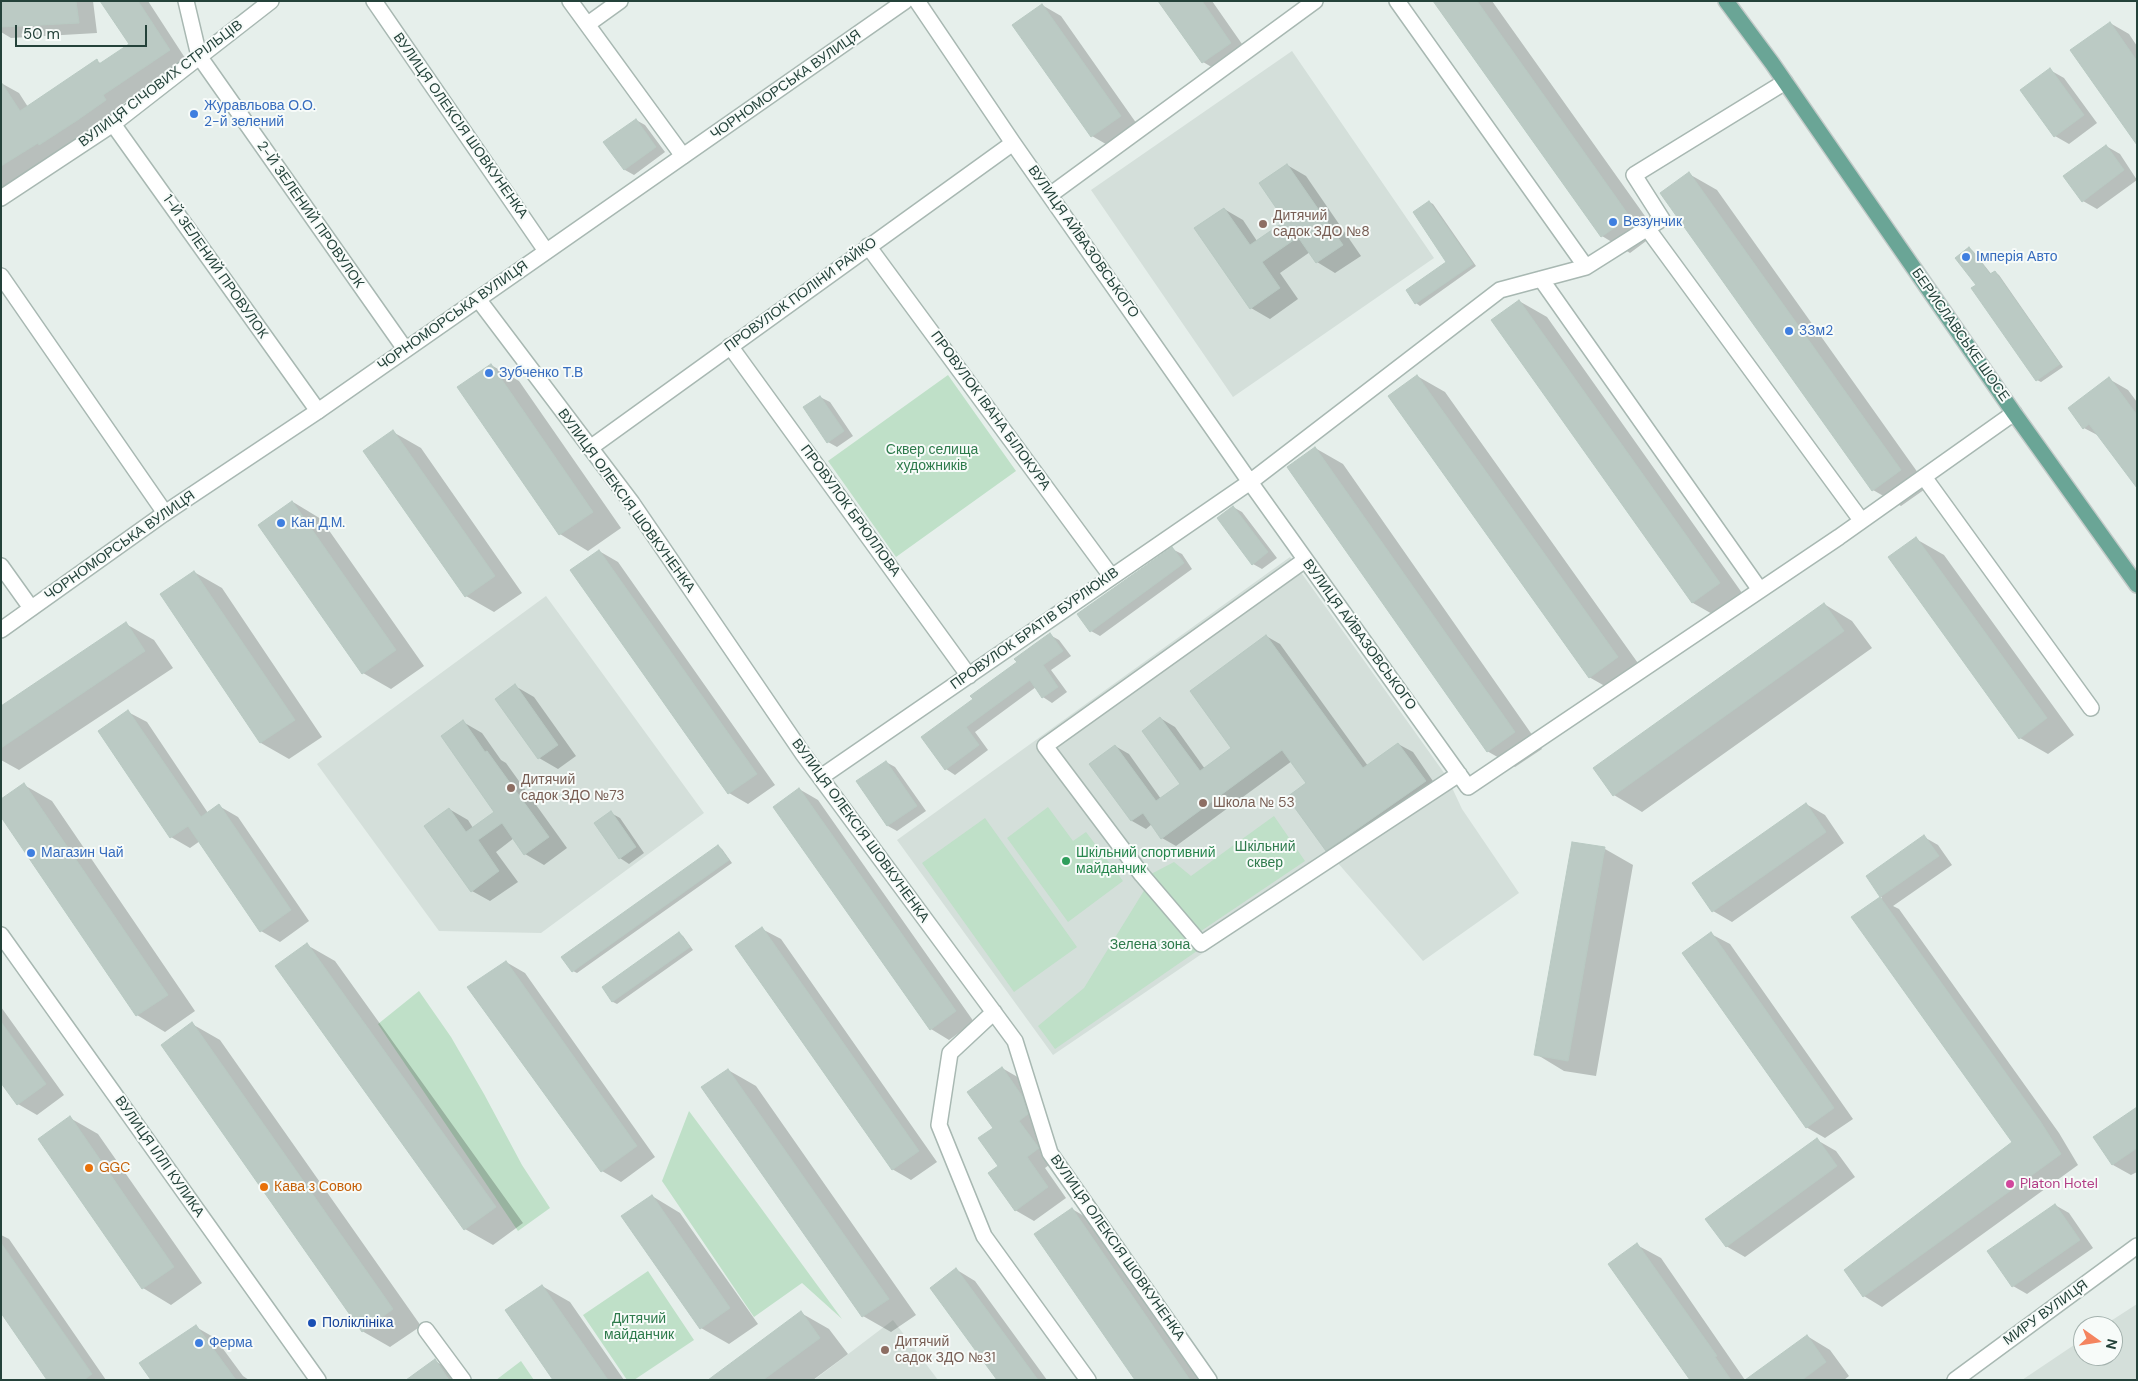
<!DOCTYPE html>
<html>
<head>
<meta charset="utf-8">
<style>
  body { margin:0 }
  #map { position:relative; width:2138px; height:1381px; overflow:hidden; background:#e6efeb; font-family:"DM Sans",sans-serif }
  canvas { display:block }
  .frame { position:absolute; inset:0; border:2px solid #24423a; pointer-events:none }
  .north { position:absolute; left:2073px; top:1316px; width:50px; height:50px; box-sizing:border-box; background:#f7fbf9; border:1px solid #a3b1ad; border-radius:50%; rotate:103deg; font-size:14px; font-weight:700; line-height:20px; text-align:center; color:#24423a }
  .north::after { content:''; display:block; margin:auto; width:18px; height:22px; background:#f4845f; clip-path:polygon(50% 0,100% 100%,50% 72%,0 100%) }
  .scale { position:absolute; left:15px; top:25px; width:132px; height:22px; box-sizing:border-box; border:2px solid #24423a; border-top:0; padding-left:6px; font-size:15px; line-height:18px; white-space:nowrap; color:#24423a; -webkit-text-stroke:4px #f7fbf9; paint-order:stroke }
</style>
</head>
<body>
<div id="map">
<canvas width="2138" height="1381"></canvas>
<div class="frame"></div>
<div class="north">N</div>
<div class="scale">50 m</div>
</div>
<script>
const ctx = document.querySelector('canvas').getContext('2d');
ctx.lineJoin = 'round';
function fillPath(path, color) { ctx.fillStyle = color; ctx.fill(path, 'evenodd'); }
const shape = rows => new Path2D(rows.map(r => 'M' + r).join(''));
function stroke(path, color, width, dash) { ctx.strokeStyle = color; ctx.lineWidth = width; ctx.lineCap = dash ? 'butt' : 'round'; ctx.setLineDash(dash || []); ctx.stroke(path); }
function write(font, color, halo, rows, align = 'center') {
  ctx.font = font + ' "DM Sans",sans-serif'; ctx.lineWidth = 4; ctx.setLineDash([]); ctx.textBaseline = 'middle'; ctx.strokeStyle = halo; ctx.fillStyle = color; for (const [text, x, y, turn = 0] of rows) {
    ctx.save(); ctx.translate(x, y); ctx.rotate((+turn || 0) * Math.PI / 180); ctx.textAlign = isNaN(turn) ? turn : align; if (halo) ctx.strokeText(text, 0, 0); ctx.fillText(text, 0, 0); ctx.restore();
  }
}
fillPath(shape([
  [1292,51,1434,258,1233,397,1091,190],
  [1290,557,1447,777,1462,809,1519,893,1423,961,1337,862,1053,1055,897,840],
  [546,596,704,813,541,933,439,931,317,764],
  [2137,1304,2137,1380,2022,1380,2083,1339,2083,1356,2113,1356,2113,1326,2103,1326],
  [893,1320,938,1380,814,1380]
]), '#d4dfda');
fillPath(shape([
  [948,375,1016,471,896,557,828,461],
  [1048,807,1073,841,1086,832,1123,881,1068,922,1007,838],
  [1274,816,1305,861,1201,931,1151,874,1174,862,1191,876],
  [985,818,1077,947,1014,992,922,863],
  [1145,889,1197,951,1055,1049,1038,1026,1084,988],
  [419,991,451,1037,484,1094,522,1165,550,1208,518,1231,378,1024],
  [689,1111,758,1204,842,1319,802,1283,754,1317,662,1181],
  [648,1271,694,1340,634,1380,627,1380,583,1315],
  [521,1361,534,1380,496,1380]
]), '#bfe0c8');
fillPath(shape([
  [1,1,93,1,97,33,11,38,1,32],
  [108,1,148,1,187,61,120,106,123,111,58,155,55,153,24,173,28,178,1,196,1,83,19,93,28,107,97,61,102,64,130,45],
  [1160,1,1212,1,1249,54,1222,73,1203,62],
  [1435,1,1492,1,1657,233,1630,253,1602,236],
  [1042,5,1061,16,1139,127,1111,147,1092,136,1014,25],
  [2110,23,2129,34,2137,46,2137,143],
  [2050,70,2064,78,2097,123,2069,144,2055,136],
  [636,120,645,125,665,152,634,175,625,170,605,142],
  [2106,146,2120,154,2137,180,2097,209,2083,201],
  [1287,165,1306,176,1361,256,1335,273,1317,262,1310,252,1280,273,1298,299,1270,319,1251,308,1224,209,1243,220,1257,241,1287,221],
  [1689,174,1717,190,1928,487,1901,506,1873,490],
  [1429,202,1433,204,1476,266,1420,306,1416,303,1408,290,1448,262],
  [1969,248,1973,251,1992,275,1995,272,1999,275,2063,367,2041,382,2037,380,1977,285],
  [1519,301,1547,317,1747,600,1721,619,1693,603],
  [491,365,519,381,621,528,588,551,560,534,459,388],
  [1417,376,1445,392,1645,673,1617,693,1589,677],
  [2109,379,2128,390,2137,402,2137,486,2101,437,2084,428],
  [820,397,830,402,853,436,837,447,828,442],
  [393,432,421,448,522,593,494,612,466,596,365,451],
  [1315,448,1343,464,1542,749,1515,767,1487,751],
  [293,502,321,519,424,666,391,689,363,673],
  [1233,507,1242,512,1277,558,1262,569,1253,564],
  [1916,539,1944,555,2074,735,2048,754,2020,738],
  [1172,549,1182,554,1192,569,1100,636,1091,631],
  [599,551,618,562,775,785,748,804,729,793],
  [194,572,222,588,322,737,289,759,261,743,161,594],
  [1824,604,1852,621,1872,648,1642,812,1614,795],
  [126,624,154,640,173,668,19,770,1,760,1,707],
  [1050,635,1059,640,1071,656,1051,670,1067,692,1052,703,1043,697,1036,687,975,732,988,750,955,775,946,769,923,738,974,699],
  [1266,636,1280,644,1368,766,1398,744,1413,752,1439,790,1340,858,1326,850,1308,783,1292,761,1176,846,1162,838,1152,824,1146,829,1132,821,1091,764,1115,746,1129,754,1161,799,1182,784,1160,718,1175,727,1205,769,1233,749],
  [515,686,534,697,576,756,558,769,539,758],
  [128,712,147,722,208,813,219,806,238,817,309,921,280,942,261,931,200,841,190,848,171,837],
  [463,722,482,733,501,760,506,763,567,848,544,865,525,854,514,838,496,852,518,882,490,901,472,891,449,809,468,820,473,828,496,812],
  [886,762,895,767,926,811,897,831,888,826,858,782],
  [24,785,52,801,195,1011,165,1032,137,1015,1,815],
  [799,789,818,800,974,1022,949,1040,931,1029],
  [1806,804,1825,815,1844,843,1732,922,1713,911],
  [611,813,620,818,644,853,629,864,620,858],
  [1924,837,1938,845,1952,865,1893,906,1899,909,2059,1133,2078,1165,1882,1307,1864,1296,1845,1270,2014,1143,1853,918,1882,898,1867,877],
  [718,846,722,849,732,863,577,973,573,971],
  [1605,849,1633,865,1596,1076,1564,1071,1536,1054],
  [762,929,781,939,937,1162,911,1180,892,1169],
  [679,933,683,936,693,950,617,1004,613,1002,603,988],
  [1711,934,1730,944,1853,1119,1825,1138,1806,1127],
  [307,945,335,961,523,1223,493,1245,465,1229],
  [506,962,525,973,655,1157,621,1182,602,1171],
  [1,1007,64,1095,37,1115,18,1104,1,1081],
  [192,1024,220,1040,421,1326,390,1347,362,1331],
  [1002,1068,1021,1079,1057,1159,1045,1168,1066,1198,1034,1221,1015,1210,1000,1167,994,1129],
  [728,1070,756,1086,916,1315,891,1332,863,1316],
  [2137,1109,2137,1172,2131,1175,2113,1165],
  [70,1118,98,1134,202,1283,171,1305,143,1288,39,1139],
  [1817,1140,1836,1151,1855,1177,1745,1257,1726,1246],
  [652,1196,680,1213,758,1324,729,1344,701,1328],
  [2055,1205,2069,1213,2093,1248,2027,1294,2013,1286],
  [1072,1209,1091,1220,1201,1380,1136,1380],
  [1,1235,9,1239,106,1380,49,1380,1,1311],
  [1637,1245,1661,1258,1745,1380,1695,1380],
  [957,1270,975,1281,1047,1380,998,1380],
  [542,1286,570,1302,624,1380,555,1380],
  [801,1313,829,1329,848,1354,813,1380,711,1380],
  [196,1327,215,1338,243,1376,249,1380,153,1380],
  [1807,1336,1830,1350,1849,1376,1844,1380,1747,1380],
  [435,1361,463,1377,464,1380,408,1380]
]), '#0003');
const building = shape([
  [1,1,76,1,79,23,1,27,1,1],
  [100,1,138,1,170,50,103,95,106,100,79,119,39,145,38,143,1,166,1,82,20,111,97,59,99,64,129,44,100,1],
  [1158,1,1202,1,1231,43,1202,63,1158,1],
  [1433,1,1477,1,1630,217,1601,237,1433,1],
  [1042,4,1121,116,1091,137,1012,25,1042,4],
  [2110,22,2137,61,2137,145,2070,50,2110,22],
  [2050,68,2084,115,2054,137,2020,90,2050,68],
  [636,119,656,147,624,170,603,142,636,119],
  [2106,145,2124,170,2082,202,2063,176,2106,145],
  [1287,164,1343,245,1316,263,1298,237,1262,262,1280,288,1250,309,1194,228,1224,208,1250,245,1285,221,1259,183,1287,164],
  [1689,172,1901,470,1872,491,1660,193,1689,172],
  [1429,201,1473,264,1415,304,1406,290,1446,262,1413,212,1429,201],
  [1969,247,1990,274,1995,271,2060,364,2036,381,1971,288,1976,285,1955,258,1969,247],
  [1519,300,1720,583,1692,603,1491,320,1519,300],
  [491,364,593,512,559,535,457,387,491,364],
  [1417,375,1618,657,1589,678,1388,396,1417,375],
  [2109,377,2137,415,2137,488,2089,424,2083,429,2068,408,2109,377],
  [820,396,844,431,827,443,803,407,820,396],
  [393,430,495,576,465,597,363,451,393,430],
  [1315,447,1515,732,1487,752,1287,467,1315,447],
  [292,501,396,650,362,674,258,525,292,501],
  [1233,506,1268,552,1252,565,1217,518,1233,506],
  [1916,537,2047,718,2019,739,1888,557,1916,537],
  [1172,547,1184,563,1090,632,1077,614,1172,547],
  [599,550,757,774,728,794,570,570,599,550],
  [194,571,295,720,260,743,160,594,194,571],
  [1824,603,1844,631,1613,796,1593,768,1824,603],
  [126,622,145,651,1,748,1,706,126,622],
  [1050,633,1063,651,1043,665,1058,687,1042,698,1030,680,966,727,979,745,945,770,921,737,973,699,970,696,1017,662,1014,659,1050,633],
  [1266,635,1363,768,1398,743,1426,781,1326,851,1287,797,1306,783,1282,750,1161,839,1143,813,1131,821,1089,764,1115,745,1156,801,1180,784,1142,731,1160,717,1200,771,1231,748,1190,691,1266,635],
  [515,684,558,745,538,759,495,699,515,684],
  [128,710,201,817,219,804,291,910,260,932,188,826,170,838,98,731,128,710],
  [463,720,485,752,487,751,549,837,524,855,502,823,478,840,499,871,471,892,424,826,449,808,466,832,494,812,441,736,463,720],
  [886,761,917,806,887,826,856,781,886,761],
  [24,783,168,995,136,1016,1,817,1,799,24,783],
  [799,788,956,1011,930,1030,773,807,799,788],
  [1806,803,1826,832,1712,912,1692,883,1806,803],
  [611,811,636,847,619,859,594,823,611,811],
  [1924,835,1939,856,1880,897,1866,876,1924,835],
  [1572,842,1605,847,1568,1061,1534,1055,1572,842],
  [718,845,729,860,572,972,561,957,718,845],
  [1880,897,2040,1121,2061,1154,1863,1297,1844,1270,2012,1142,1851,917,1880,897],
  [762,927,919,1151,892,1170,735,946,762,927],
  [679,932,690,947,612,1002,602,987,679,932],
  [1711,932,1834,1108,1806,1128,1682,953,1711,932],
  [307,943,496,1207,464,1230,275,966,307,943],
  [506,961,637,1146,601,1172,467,987,506,961],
  [1,1022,46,1084,17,1105,1,1083,1,1022],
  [192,1022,393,1309,362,1332,161,1045,192,1022],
  [1002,1067,1022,1096,1028,1114,1019,1121,1039,1148,1027,1157,1048,1187,1015,1211,988,1173,998,1166,978,1138,993,1128,967,1092,1002,1067],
  [728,1069,889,1299,862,1317,701,1087,728,1069],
  [2137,1107,2137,1148,2112,1165,2093,1137,2137,1107],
  [70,1116,174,1267,142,1289,38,1139,70,1116],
  [1817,1138,1837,1166,1726,1247,1705,1219,1817,1138],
  [652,1195,730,1308,700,1329,621,1216,652,1195],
  [2055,1204,2080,1240,2012,1287,1987,1251,2055,1204],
  [1072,1208,1190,1380,1135,1380,1034,1234,1072,1208],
  [1,1243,92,1374,84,1380,47,1380,1,1313,1,1243],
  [1637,1243,1717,1356,1715,1357,1731,1380,1690,1380,1608,1264,1637,1243],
  [956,1268,1038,1380,997,1380,930,1288,956,1268],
  [542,1285,608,1380,553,1380,505,1310,542,1285],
  [801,1311,820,1338,763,1380,708,1380,801,1311],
  [196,1325,236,1380,151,1380,139,1363,196,1325],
  [1807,1335,1826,1362,1802,1380,1745,1380,1807,1335],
  [435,1359,449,1380,406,1380,435,1359]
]);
fillPath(building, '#bbcac4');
stroke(building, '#b8c9c2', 1);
const minor = shape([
  [186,1,199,56,405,349],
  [374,1,546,251],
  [570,1,683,156],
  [917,1,1013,143,1250,482,1500,290,1586,267,1662,219,1634,175,1785,82],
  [1397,1,1586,267],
  [588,24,620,1],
  [113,124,318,411],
  [1050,195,1315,1],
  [1,198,113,124,271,1],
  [1647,228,1861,520],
  [868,246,1111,576],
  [1,276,165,513],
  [1541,279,1760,590],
  [478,299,632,503,803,754,1015,1041,1050,1153,1209,1380],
  [730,346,969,676],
  [590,448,1013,143],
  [1924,477,2091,708],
  [1305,560,1045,746,1142,875,1201,944,1459,774],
  [1,566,31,608],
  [821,777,1250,482,1468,787,1839,537,2014,413],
  [994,1012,950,1053,939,1125,984,1236,1088,1380],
  [426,1330,463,1380]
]);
const tertiary = shape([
  [1,630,165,513,318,411,905,1],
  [1,935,318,1380],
  [1955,1380,2137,1246]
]);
const primary = shape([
  [1726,1,1772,63,2014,413,2137,585]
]);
stroke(minor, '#a8b8b2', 18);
stroke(tertiary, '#a8b8b2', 18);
stroke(primary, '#c2cac8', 18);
stroke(minor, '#fff', 15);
stroke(tertiary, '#fff', 15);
stroke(primary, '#6aa596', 15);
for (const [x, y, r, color] of [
  [194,114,5,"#3f7fe0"],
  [1613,222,5,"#3f7fe0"],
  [1263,224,5,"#8d6e63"],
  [1966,257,5,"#3f7fe0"],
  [1789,331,5,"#3f7fe0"],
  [489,373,5,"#3f7fe0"],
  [281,523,5,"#3f7fe0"],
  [511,788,5,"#8d6e63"],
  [1203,803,5,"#8d6e63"],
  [31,853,5,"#3f7fe0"],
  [1066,861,5,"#2e9e5b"],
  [89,1168,5,"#e8710a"],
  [2010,1184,5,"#d1479c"],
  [264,1187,5,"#e8710a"],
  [312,1323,5,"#1a4fb4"],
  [199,1343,5,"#3f7fe0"],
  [885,1350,5,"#8d6e63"]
]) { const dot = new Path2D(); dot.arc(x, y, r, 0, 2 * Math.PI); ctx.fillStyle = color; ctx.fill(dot); stroke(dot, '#f7fbf9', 2); }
write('14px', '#24423a', '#f7fbf9', [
  ["ВУЛИЦЯ СІЧОВИХ СТРІЛЬЦІВ",161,84,-37],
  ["ЧОРНОМОРСЬКА ВУЛИЦЯ",786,85,-35],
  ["ВУЛИЦЯ ОЛЕКСІЯ ШОВКУНЕНКА",460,126,55],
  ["2-Й ЗЕЛЕНИЙ ПРОВУЛОК",310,215,55],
  ["ВУЛИЦЯ АЙВАЗОВСЬКОГО",1083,242,55],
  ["1-Й ЗЕЛЕНИЙ ПРОВУЛОК",215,267,55],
  ["ПРОВУЛОК ПОЛІНИ РАЙКО",801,295,-36],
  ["ЧОРНОМОРСЬКА ВУЛИЦЯ",453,316,-35],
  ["БЕРИСЛАВСЬКЕ ШОСЕ",1960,335,55],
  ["ПРОВУЛОК ІВАНА БІЛОКУРА",990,411,54],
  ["ВУЛИЦЯ ОЛЕКСІЯ ШОВКУНЕНКА",626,501,54],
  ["ПРОВУЛОК БРЮЛЛОВА",850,511,54],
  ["ЧОРНОМОРСЬКА ВУЛИЦЯ",120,546,-35],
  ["ПРОВУЛОК БРАТІВ БУРЛЮКІВ",1035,629,-35],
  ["ВУЛИЦЯ АЙВАЗОВСЬКОГО",1359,635,54],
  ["ВУЛИЦЯ ОЛЕКСІЯ ШОВКУНЕНКА",860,831,54],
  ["ВУЛИЦЯ ІЛЛІ КУЛИКА",159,1157,55],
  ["ВУЛИЦЯ ОЛЕКСІЯ ШОВКУНЕНКА",1117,1248,55],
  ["МИРУ ВУЛИЦЯ",2046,1313,-36]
]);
write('14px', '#366cbe', '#f7fbf9', [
  ["Журавльова О.О.",204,106],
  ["2-й зелений",204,122],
  ["Везунчик",1623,222],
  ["Імперія Авто",1976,257],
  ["33м2",1799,331],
  ["Зубченко Т.В",499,373],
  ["Кан Д.М.",291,523],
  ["Магазин Чай",41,853],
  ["Ферма",209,1343]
], 'left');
write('14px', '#785e54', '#f7fbf9', [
  ["Дитячий",1273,216],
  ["садок ЗДО №8",1273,232],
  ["Дитячий",521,780],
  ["садок ЗДО №73",521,796],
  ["Школа № 53",1213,803],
  ["Дитячий",895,1342],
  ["садок ЗДО №31",895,1358]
], 'left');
write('14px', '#2d7a4b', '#f7fbf9', [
  ["Сквер селища",932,450],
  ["художників",932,466],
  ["Шкільний",1265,847],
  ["сквер",1265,863],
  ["Зелена зона",1150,945],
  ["Дитячий",639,1319],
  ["майданчик",639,1335]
]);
write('14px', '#27864d', '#f7fbf9', [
  ["Шкільний спортивний",1076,853],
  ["майданчик",1076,869]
], 'left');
write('14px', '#c56008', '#f7fbf9', [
  ["GGC",99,1168],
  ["Кава з Совою",274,1187]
], 'left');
write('14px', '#b23c85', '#f7fbf9', [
  ["Platon Hotel",2020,1184]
], 'left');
write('14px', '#164399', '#f7fbf9', [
  ["Поліклініка",322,1323]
], 'left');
</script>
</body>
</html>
